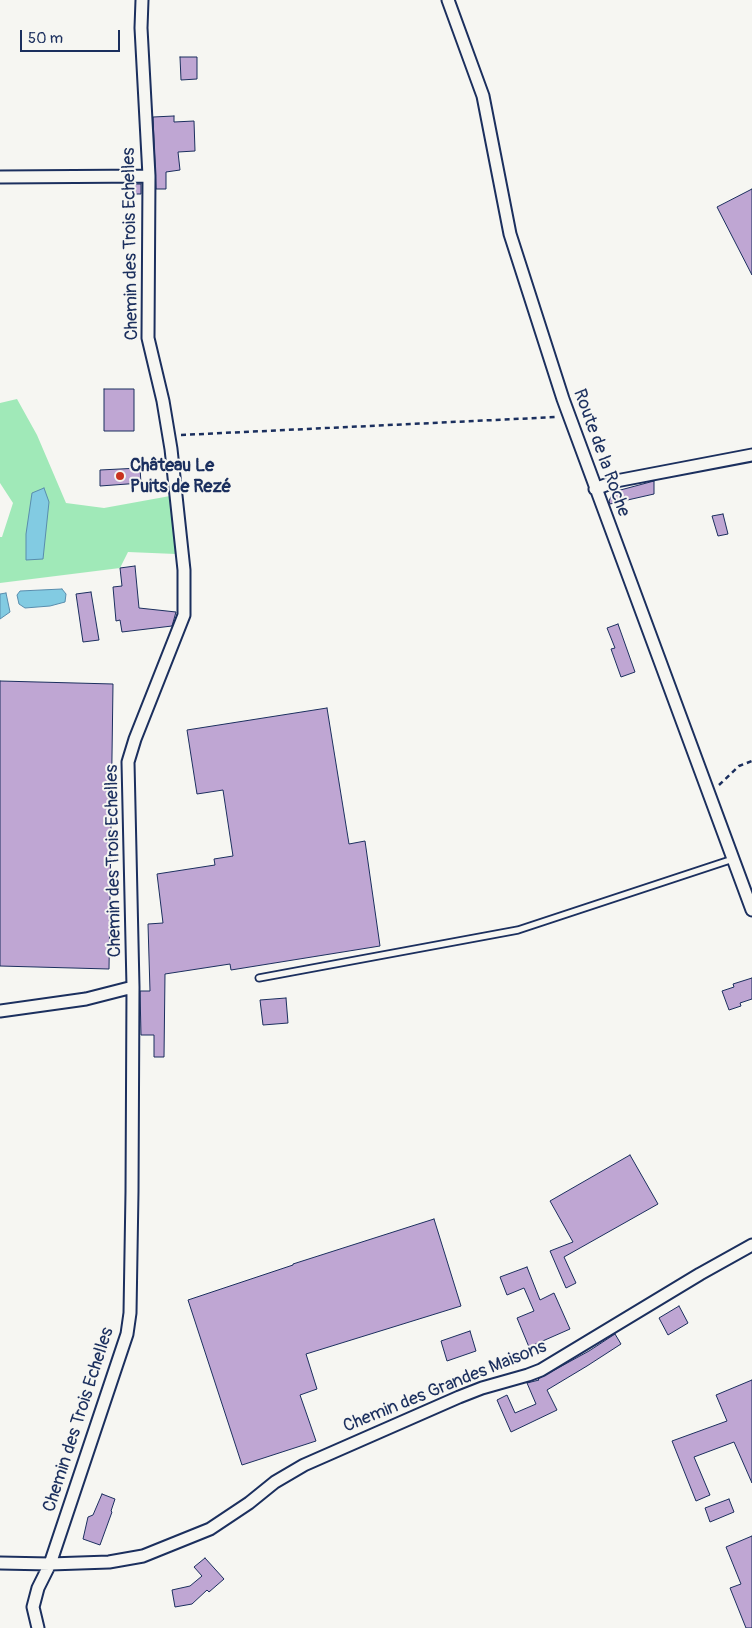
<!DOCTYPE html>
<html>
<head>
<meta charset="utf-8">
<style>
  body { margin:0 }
  #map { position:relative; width:752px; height:1628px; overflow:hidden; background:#f6f6f2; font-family:Pangolin,sans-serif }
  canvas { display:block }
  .scale { position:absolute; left:20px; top:30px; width:100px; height:22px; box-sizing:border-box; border:2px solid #1b2f5e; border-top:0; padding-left:6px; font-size:15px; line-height:18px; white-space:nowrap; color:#1b2f5e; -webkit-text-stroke:4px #f6f6f2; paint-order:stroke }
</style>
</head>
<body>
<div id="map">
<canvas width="752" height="1628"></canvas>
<div class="scale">50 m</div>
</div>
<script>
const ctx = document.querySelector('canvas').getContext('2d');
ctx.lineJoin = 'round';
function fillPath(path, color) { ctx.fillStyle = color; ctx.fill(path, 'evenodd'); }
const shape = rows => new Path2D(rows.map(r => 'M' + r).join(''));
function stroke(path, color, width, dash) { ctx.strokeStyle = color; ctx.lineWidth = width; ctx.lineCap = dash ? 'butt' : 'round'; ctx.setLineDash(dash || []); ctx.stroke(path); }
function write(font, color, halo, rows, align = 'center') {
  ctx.font = font + ' Pangolin,sans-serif'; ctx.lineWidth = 4; ctx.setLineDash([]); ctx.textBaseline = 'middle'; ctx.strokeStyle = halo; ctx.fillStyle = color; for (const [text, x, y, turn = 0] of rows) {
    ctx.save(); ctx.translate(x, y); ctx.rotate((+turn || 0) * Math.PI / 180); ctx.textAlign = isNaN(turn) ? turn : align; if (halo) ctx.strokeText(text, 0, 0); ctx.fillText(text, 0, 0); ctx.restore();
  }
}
fillPath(shape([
  [17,399,37,435,66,503,104,508,170,496,176,554,128,552,120,568,0,583,0,537,2,537,13,503,0,483,0,403]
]), '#a0e9b8');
const water = shape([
  [44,488,49,502,43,559,26,560,26,534,32,493,44,488],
  [62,589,66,594,65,602,50,606,25,608,19,604,17,595,20,591,62,589],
  [6,593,10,612,0,619,0,594,6,593]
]);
fillPath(water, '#82cbe2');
stroke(water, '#598dad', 1);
const building = shape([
  [180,57,197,57,197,79,181,80,180,57],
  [174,116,174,122,194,121,195,151,178,152,180,170,166,172,166,189,156,189,153,117,174,116],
  [133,184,141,184,141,194,133,194,133,184],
  [752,189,752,275,717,207,752,189],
  [104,389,134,389,134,431,104,431,104,389],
  [140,468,141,483,100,486,100,470,140,468],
  [654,481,654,494,610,504,609,501,613,492,654,481],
  [723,514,728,534,718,536,712,516,723,514],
  [135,566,139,608,176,612,172,626,122,632,120,620,116,621,113,587,122,586,120,568,135,566],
  [91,592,99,640,83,642,76,594,91,592],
  [618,624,635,672,621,677,611,649,615,648,607,628,618,624],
  [0,681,113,684,109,969,0,966,0,681],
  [327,708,349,844,365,841,380,946,231,970,230,964,165,974,164,1057,154,1057,154,1035,141,1035,140,991,150,991,148,924,163,923,157,874,215,865,214,859,233,856,223,790,197,794,187,730,327,708],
  [752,978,752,999,740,1003,741,1006,729,1010,722,991,734,987,733,984,752,978],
  [286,998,288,1023,263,1025,260,1000,286,998],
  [630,1155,658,1204,564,1257,576,1283,566,1288,550,1251,573,1242,550,1201,630,1155],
  [434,1219,461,1306,306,1354,317,1389,300,1395,316,1441,242,1465,188,1300,293,1265,293,1264,434,1219],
  [527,1267,540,1300,554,1293,570,1329,529,1347,517,1318,534,1311,524,1288,507,1295,500,1277,527,1267],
  [679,1306,688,1323,668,1335,659,1318,679,1306],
  [470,1331,476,1351,447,1361,441,1341,470,1331],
  [615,1334,621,1344,587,1366,547,1390,557,1410,511,1432,497,1400,507,1395,515,1413,536,1404,527,1383,539,1380,538,1379,589,1351,615,1334],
  [752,1380,752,1483,734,1442,694,1457,710,1495,696,1501,672,1441,727,1421,716,1395,752,1380],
  [102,1494,115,1499,111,1511,112,1512,100,1545,83,1539,88,1517,93,1515,102,1494],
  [729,1499,734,1512,710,1522,705,1508,729,1499],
  [752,1536,752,1628,746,1628,730,1588,741,1584,726,1547,752,1536],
  [205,1558,224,1579,209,1592,207,1590,192,1604,175,1607,172,1590,190,1586,202,1576,194,1567,205,1558]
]);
fillPath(building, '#bfa6d3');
stroke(building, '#1b2f5e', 1);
const service = shape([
  [259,978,518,930,733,859]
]);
const minor = shape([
  [448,0,483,96,510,234,563,399,752,910],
  [0,177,149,176],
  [595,489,616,481,752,455],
  [0,1011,86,999,133,987],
  [0,1563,50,1564,109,1562,143,1556,210,1529,249,1503,275,1482,304,1465,459,1397,482,1388,528,1375,541,1370,700,1274,752,1245],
  [38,1628,33,1607,38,1588,50,1564,127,1334,130,1313,132,1192,133,987,128,762,135,739,184,615,184,570,171,449,163,401,148,338,149,176,141,28,142,0]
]);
stroke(service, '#1b2f5e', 9);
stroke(minor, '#1b2f5e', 15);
stroke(shape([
  [181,435,557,417],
  [719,785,739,766,752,761]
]), '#1b2f5e', 2.5, [5, 4]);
stroke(service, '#f6f6f2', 5.5);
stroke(minor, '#f6f6f2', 11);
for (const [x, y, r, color] of [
  [120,476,5,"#c8321e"]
]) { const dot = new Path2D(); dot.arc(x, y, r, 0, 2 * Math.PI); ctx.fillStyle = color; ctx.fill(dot); stroke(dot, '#f6f6f2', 2); }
write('18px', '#1b2f5e', '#f6f6f2', [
  ["Chemin des Trois Echelles",131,244,-91],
  ["Route de la Roche",601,453,70],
  ["Chemin des Trois Echelles",114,861,-91],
  ["Chemin des Grandes Maisons",445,1387,-22],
  ["Chemin des Trois Echelles",79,1420,-72]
]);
write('bold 18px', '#1b2f5e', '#f6f6f2', [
  ["Château Le",130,466],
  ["Puits de Rezé",130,487]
], 'left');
</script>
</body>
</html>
